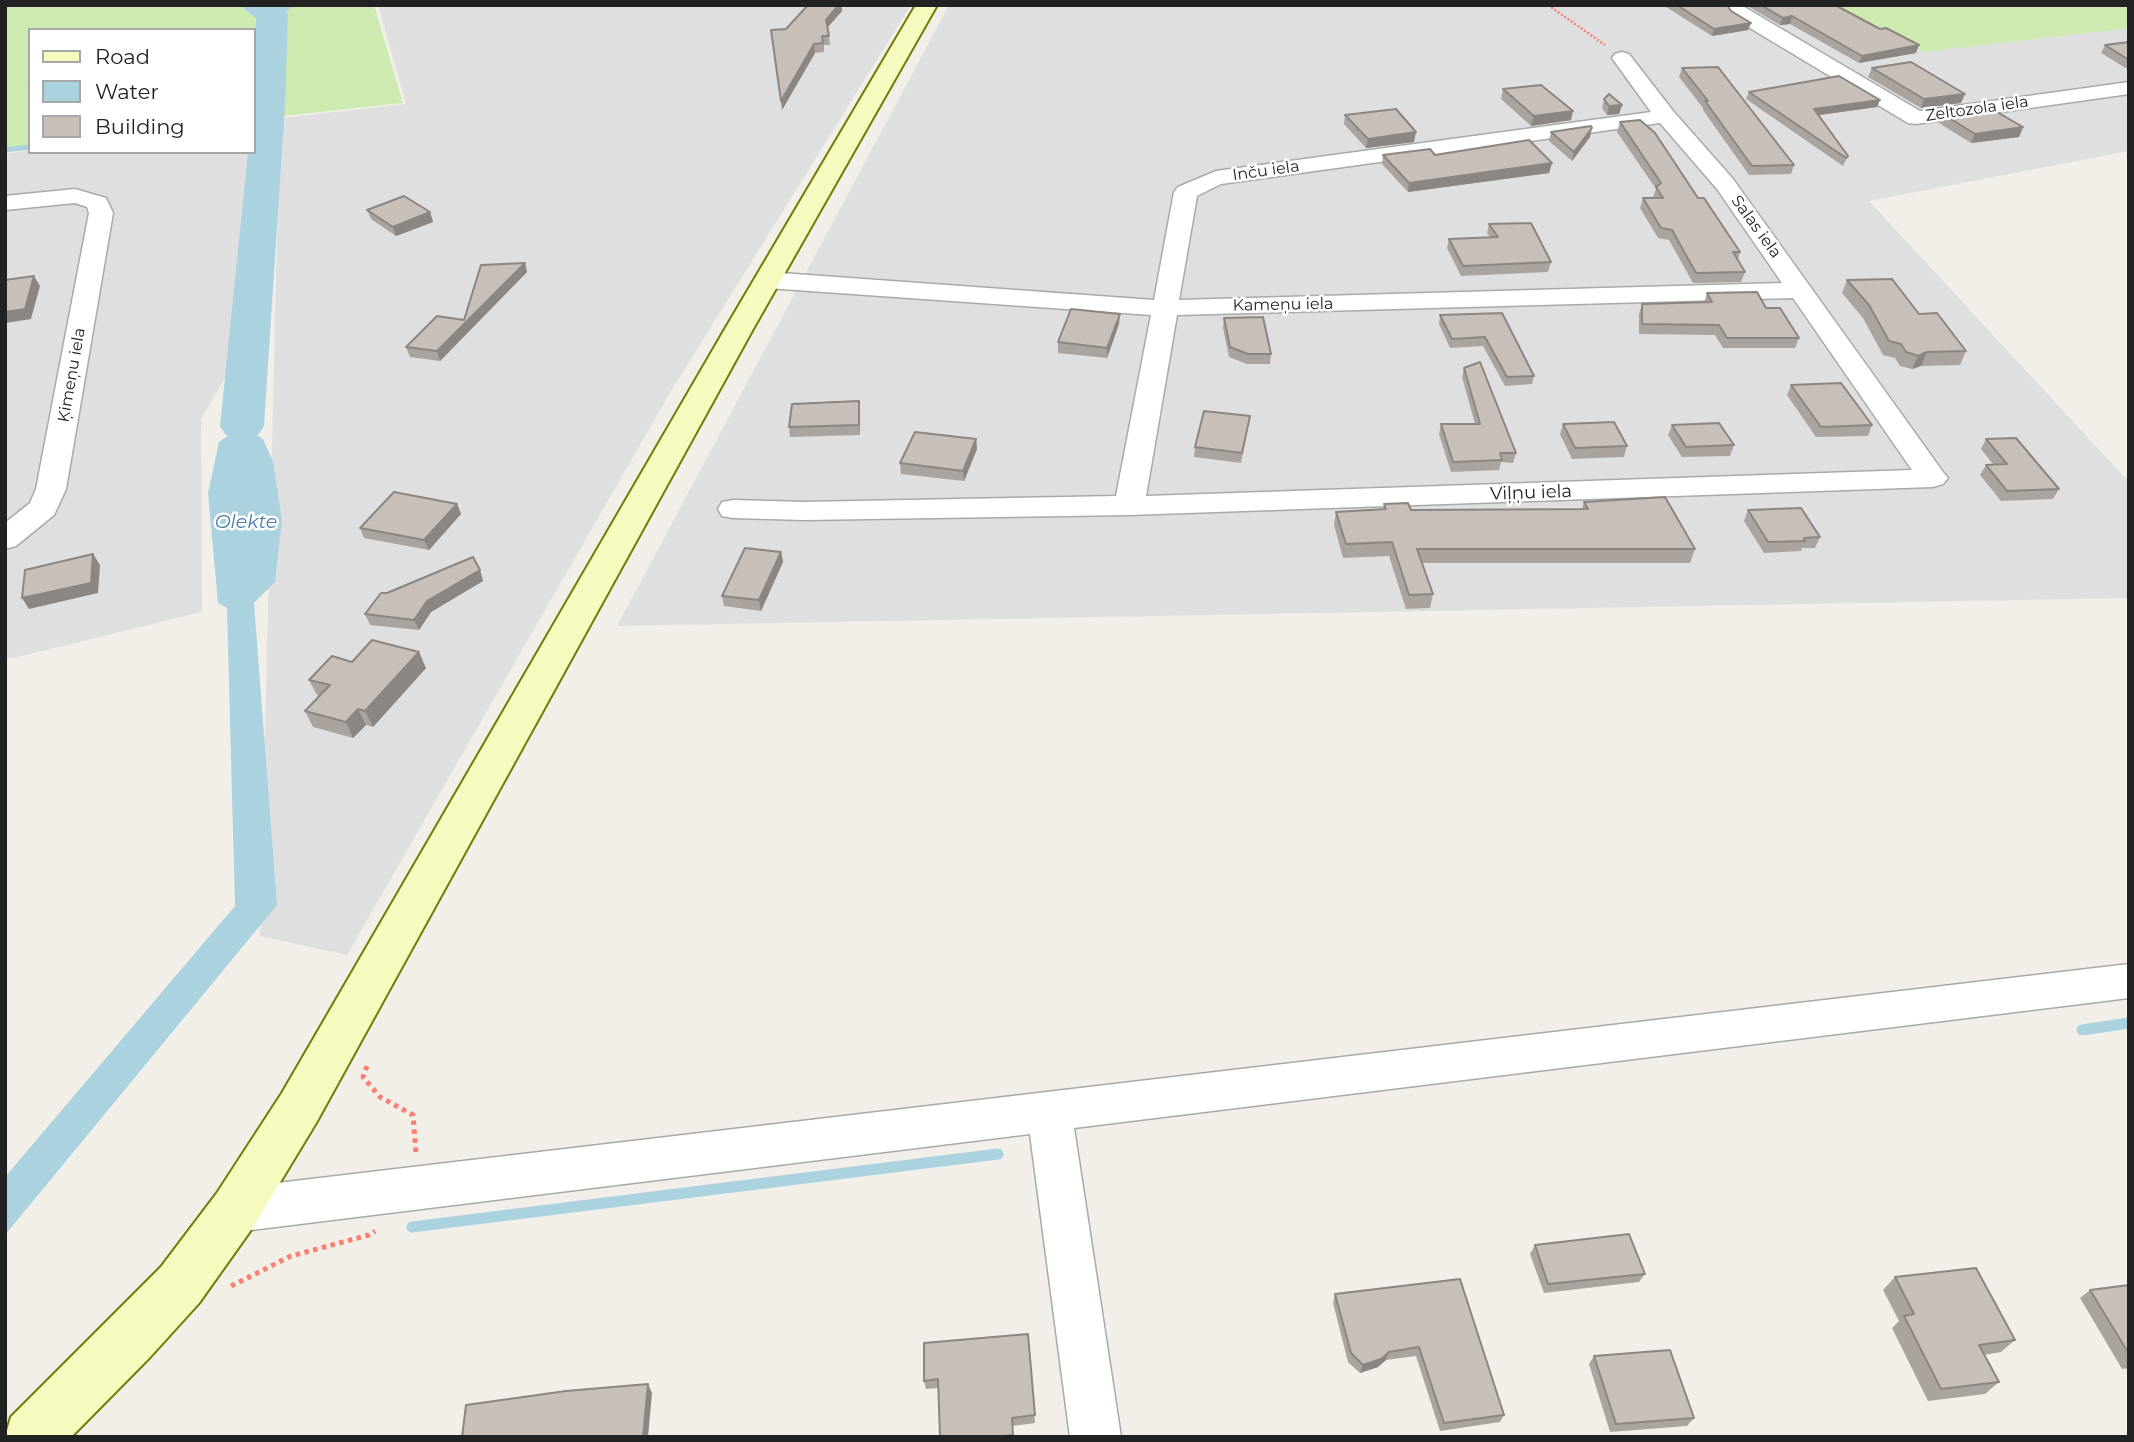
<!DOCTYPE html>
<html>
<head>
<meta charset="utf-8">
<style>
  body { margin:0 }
  #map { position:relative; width:2134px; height:1442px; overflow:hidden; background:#f2efe9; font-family:Montserrat,sans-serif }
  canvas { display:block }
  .frame { position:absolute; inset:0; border:7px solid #222; pointer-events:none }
  .legend { position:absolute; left:28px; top:28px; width:228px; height:126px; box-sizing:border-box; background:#fff; border:2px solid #a7a7a7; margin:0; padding:9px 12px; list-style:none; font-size:21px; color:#222 }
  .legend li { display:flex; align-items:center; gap:14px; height:35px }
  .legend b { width:35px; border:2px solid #a7a7a7 }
</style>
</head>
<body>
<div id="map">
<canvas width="2134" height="1442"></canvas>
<div class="frame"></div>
<ul class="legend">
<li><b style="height:9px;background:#f7fabf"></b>Road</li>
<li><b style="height:19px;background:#aad3df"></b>Water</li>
<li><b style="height:19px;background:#c7bfb8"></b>Building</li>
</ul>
</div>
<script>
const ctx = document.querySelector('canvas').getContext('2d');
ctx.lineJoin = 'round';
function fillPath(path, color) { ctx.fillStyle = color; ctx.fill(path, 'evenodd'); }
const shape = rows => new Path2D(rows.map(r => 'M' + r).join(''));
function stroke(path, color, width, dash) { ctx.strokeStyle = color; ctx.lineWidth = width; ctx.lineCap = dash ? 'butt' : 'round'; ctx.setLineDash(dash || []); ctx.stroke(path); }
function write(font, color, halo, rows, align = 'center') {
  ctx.font = font + ' Montserrat,sans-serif'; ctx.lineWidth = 5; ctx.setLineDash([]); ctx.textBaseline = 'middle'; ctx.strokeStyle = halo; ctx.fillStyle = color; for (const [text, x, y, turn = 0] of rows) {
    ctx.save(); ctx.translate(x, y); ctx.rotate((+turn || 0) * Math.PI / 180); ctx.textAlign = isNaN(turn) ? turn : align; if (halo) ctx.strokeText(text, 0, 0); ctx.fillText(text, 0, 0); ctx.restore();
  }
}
fillPath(shape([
  [378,5,911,5,668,396,347,955,260,936,280,118,406,104],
  [949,5,2129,5,2129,151,1869,201,2129,482,2129,598,617,626],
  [264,121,232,366,201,419,202,612,5,660,5,154,30,150,254,152,254,122]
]), '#e0dfdf');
fillPath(shape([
  [5,5,240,5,255,18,264,118,254,119,254,30,30,30,30,146,5,149],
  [295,5,374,5,403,103,274,117,280,16],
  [1833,5,2129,5,2129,28,1923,52]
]), '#cdebb0');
fillPath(shape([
  [240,5,295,5,280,16,267,18,255,18],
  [242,426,263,439,273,462,282,520,275,582,254,603,277,905,5,1235,5,1177,235,906,227,608,218,603,208,493,219,442]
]), '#aad3df');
stroke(shape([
  [254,121,268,119],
  [5,150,30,147]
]), '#aad3df', 5);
stroke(shape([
  [2082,1030,2129,1023],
  [412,1227,998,1154]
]), '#aad3df', 11);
fillPath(shape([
  [256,5,286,5,288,17,285,104,264,426,258,435,242,439,226,435,220,426,248,152,254,152,256,5]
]), '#aad3df');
const minor = shape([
  [1722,5,1741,5,1920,111,2129,82,2129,94,1916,124,1908,123,1730,16,1722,5],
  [1622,52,1629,54,1673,111,1733,179,1943,472,1948,478,1943,484,1933,487,1129,515,804,520,733,518,722,516,718,509,722,502,733,500,804,502,1116,496,1151,315,767,288,758,285,754,280,758,275,767,272,1154,300,1174,192,1178,187,1216,171,1651,112,1612,58,1615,54,1622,52],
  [1660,123,1717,189,1782,283,1179,300,1197,196,1221,184,1660,123],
  [1793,298,1912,470,1146,496,1177,315,1793,298],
  [75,189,106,198,113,213,66,489,54,515,16,546,5,549,5,523,30,503,36,489,89,213,87,207,75,203,5,210,5,196,75,189],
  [2129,964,2129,998,1074,1128,1121,1437,1070,1437,1030,1134,235,1232,219,1225,212,1210,219,1195,235,1188,2129,964]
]);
const secondary = shape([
  [916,5,937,5,753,329,316,1123,253,1227,199,1303,150,1357,71,1437,5,1437,11,1417,161,1267,217,1193,282,1093,725,329,916,5]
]);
stroke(minor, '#a9a9a9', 3);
stroke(secondary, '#707d05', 4);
stroke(shape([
  [1548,5,1605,45]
]), '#fa8072', 2.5, [2, 2]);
stroke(shape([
  [367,1066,363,1077,380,1097,413,1115,416,1153],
  [231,1286,291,1256,369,1235,375,1231]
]), '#fa8072', 5, [4.5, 4.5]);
fillPath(minor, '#fff');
fillPath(secondary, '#f7fabf');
fillPath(shape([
  [808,5,841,5,842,11,828,27,830,45,824,45,824,52,815,53,782,110],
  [1663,5,1727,5,1731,11,1751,23,1748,30,1712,36],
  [1746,5,1835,5,1916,53,1859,63,1790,24,1780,25],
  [2129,42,2129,70,2101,53,2105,45],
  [1682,68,1794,165,1791,174,1749,175,1703,110,1703,108,1679,77],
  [1872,68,1961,103,1921,108,1868,77],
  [1503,89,1571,120,1531,126,1501,99],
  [1749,92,1877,107,1819,115,1848,156,1843,166,1746,99],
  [1604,99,1622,105,1619,114,1607,115,1602,108],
  [1943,114,2023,127,2019,137,1971,143,1939,123],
  [1345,115,1414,142,1366,148,1344,124],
  [1620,122,1698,198,1740,252,1738,260,1745,272,1741,282,1693,283,1669,240,1658,238,1640,208,1643,198,1654,198,1653,197,1656,189,1617,132],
  [1551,132,1590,137,1572,161,1549,141],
  [1383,155,1435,155,1552,163,1549,173,1408,192,1382,164],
  [367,210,430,212,433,222,396,236,371,219],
  [1489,224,1551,262,1548,272,1461,276,1447,248,1449,239,1490,237,1487,233],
  [525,263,527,272,440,361,410,357,406,347,464,320],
  [1847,280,1919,314,1966,351,1960,365,1921,366,1912,369,1900,366,1895,358,1883,355,1863,318,1842,293],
  [1707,293,1766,308,1799,338,1795,348,1723,348,1715,335,1639,334,1639,314,1642,304,1704,303],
  [1502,313,1534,376,1532,384,1505,386,1483,346,1450,348,1439,324,1440,315],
  [1224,318,1271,354,1270,364,1247,364,1229,357,1223,328],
  [1119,324,1107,358,1058,353,1058,342],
  [1464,368,1516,453,1513,463,1501,462,1499,470,1451,472,1439,434,1441,424,1475,424,1462,377],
  [1791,385,1872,425,1868,436,1816,437,1787,395],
  [859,401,860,435,790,437,789,427],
  [1250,416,1241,463,1194,457,1195,447],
  [1563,424,1627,446,1624,457,1572,459,1560,434],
  [1672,425,1734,445,1730,456,1682,457,1668,435],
  [976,439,977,449,964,481,901,474,900,463],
  [1986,439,2059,489,2053,499,2001,501,1980,475,1986,465,1993,464,1981,449],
  [1584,502,1695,549,1690,563,1422,563,1433,594,1430,608,1406,609,1389,556,1343,558,1334,525,1336,512,1383,510,1384,504,1411,510,1582,509],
  [457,504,461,514,429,550,364,538,360,528],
  [1748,510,1820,537,1815,548,1802,548,1801,551,1764,553,1744,521],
  [781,552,783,562,761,611,724,606,722,596],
  [480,570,483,581,431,612,419,630,370,625,365,614,387,593],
  [352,662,426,668,373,727,366,725,353,738,313,727,305,711,320,696,317,695,309,680],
  [1535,1245,1645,1274,1639,1282,1544,1293,1530,1254],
  [1895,1277,2015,1340,2001,1352,1984,1355,1999,1382,1985,1394,1928,1401,1892,1328,1899,1321,1883,1290],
  [1460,1279,1504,1415,1500,1422,1440,1431,1416,1356,1386,1360,1378,1367,1360,1373,1348,1362,1333,1303,1335,1294],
  [2129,1285,2129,1368,2122,1369,2080,1298,2090,1290],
  [1028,1334,1035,1423,1012,1426,1013,1437,940,1437,938,1388,926,1389,924,1381],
  [1594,1356,1694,1418,1687,1426,1610,1432,1589,1364]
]), '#aba49e');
fillPath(shape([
  [839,5,841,5,842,11,827,28,826,20],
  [1792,16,1790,24,1780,25,1783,18],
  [1751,23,1748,30,1712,36,1714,29],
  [814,44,815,53,782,110,781,101],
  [1919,45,1916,53,1859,63,1862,56],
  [1965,94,1961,103,1921,108,1924,99],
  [1880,100,1877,107,1812,116,1814,109],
  [1622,105,1619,114,1607,115,1609,106],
  [1573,111,1571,120,1531,126,1534,116],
  [2023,127,2019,137,1971,143,1975,134],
  [1592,128,1590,137,1572,161,1574,152],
  [1416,132,1414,142,1366,148,1368,139],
  [1552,163,1549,173,1408,192,1409,183],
  [430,212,433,222,396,236,393,227],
  [525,263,527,272,440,361,437,351],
  [34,276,40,286,31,319,5,323,5,312],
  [1120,314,1119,324,1107,358,1107,348],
  [1927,352,1921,366,1912,369,1918,356],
  [859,401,860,412,860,435,859,425],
  [976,439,977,449,964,481,963,471],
  [457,504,461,514,429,550,424,540],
  [781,552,783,562,761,611,759,600],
  [93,554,100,565,98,593,29,609,22,598],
  [480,570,483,581,431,612,419,630,414,620,427,601],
  [419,652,426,668,373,727,365,711],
  [358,709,366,725,353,738,346,722],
  [1389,1352,1386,1360,1378,1367,1360,1373,1363,1365],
  [648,1384,652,1393,648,1437,643,1437]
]), '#8b8681');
const building = shape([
  [808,5,839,5,826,20,829,36,822,36,823,43,814,44,781,101,771,30,786,29,808,5],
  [1677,5,1727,5,1731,11,1751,23,1714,29,1677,5],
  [1761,5,1835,5,1880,29,1886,28,1919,45,1862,56,1792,16,1783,18,1761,5],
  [2129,42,2129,60,2105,45,2129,42],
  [1911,62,1965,94,1924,99,1872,68,1911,62],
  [1718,67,1794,165,1752,166,1705,101,1708,101,1682,68,1718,67],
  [1839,76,1880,100,1814,109,1848,156,1846,158,1749,92,1839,76],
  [1541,85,1573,111,1534,116,1503,89,1541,85],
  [1609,94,1622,105,1609,106,1604,99,1609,94],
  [1990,108,2023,127,1975,134,1943,114,1990,108],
  [1396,109,1416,132,1368,139,1345,115,1396,109],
  [1640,120,1655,133,1698,198,1704,198,1740,252,1733,252,1745,272,1696,273,1672,230,1661,228,1643,198,1663,198,1656,187,1661,183,1620,122,1640,120],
  [1591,126,1592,128,1574,152,1551,132,1591,126],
  [1529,140,1552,163,1409,183,1383,155,1430,149,1435,155,1529,140],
  [404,196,430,212,393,227,367,210,404,196],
  [1531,223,1551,262,1463,266,1449,239,1498,237,1489,224,1531,223],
  [525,263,437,351,406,347,437,316,464,320,481,265,525,263],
  [34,276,25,309,5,312,5,280,34,276],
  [1892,279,1919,314,1937,313,1966,351,1927,352,1918,356,1906,352,1901,344,1889,341,1869,305,1847,280,1892,279],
  [1757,292,1766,308,1780,308,1799,338,1727,338,1719,325,1642,324,1642,304,1712,302,1707,293,1757,292],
  [1071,309,1120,314,1107,348,1058,342,1071,309],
  [1502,313,1534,376,1507,377,1485,337,1452,339,1440,315,1502,313],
  [1263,317,1271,354,1248,354,1230,347,1224,318,1263,317],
  [1480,362,1516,453,1500,453,1502,460,1453,462,1441,424,1480,424,1464,368,1480,362],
  [1841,383,1872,425,1821,427,1791,385,1841,383],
  [859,401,859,425,789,427,792,404,859,401],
  [1204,411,1250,416,1242,453,1195,447,1204,411],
  [1614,422,1627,446,1575,448,1563,424,1614,422],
  [1719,423,1734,445,1686,447,1672,425,1719,423],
  [915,432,976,439,963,471,900,463,915,432],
  [2016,438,2059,489,2007,491,1986,465,2007,464,1986,439,2016,438],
  [394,492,457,504,424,540,360,528,394,492],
  [1665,497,1695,549,1417,549,1433,594,1409,595,1392,542,1346,544,1336,512,1386,509,1384,504,1408,503,1411,510,1588,509,1584,502,1665,497],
  [1801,508,1820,537,1804,538,1805,541,1768,542,1748,510,1801,508],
  [745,548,781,552,759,600,722,596,745,548],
  [93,554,91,583,22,598,25,570,93,554],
  [473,557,480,570,427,601,414,620,365,614,381,593,387,593,473,557],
  [372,640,419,652,365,711,358,709,346,722,305,711,330,685,309,680,332,656,352,662,372,640],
  [1629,1234,1645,1274,1548,1284,1535,1245,1629,1234],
  [1976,1268,2015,1340,1979,1345,1999,1382,1941,1389,1904,1316,1914,1314,1895,1277,1976,1268],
  [1460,1279,1504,1415,1444,1423,1419,1347,1389,1352,1381,1359,1363,1365,1351,1353,1335,1294,1460,1279],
  [2129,1285,2129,1354,2090,1290,2129,1285],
  [1028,1334,1035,1415,1012,1418,1013,1435,996,1437,940,1437,938,1379,924,1381,924,1343,1028,1334],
  [1670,1350,1694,1418,1616,1424,1594,1356,1670,1350],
  [648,1384,643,1437,462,1437,466,1405,566,1391,648,1384]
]);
fillPath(building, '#c7bfb8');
stroke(building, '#8b8681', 2);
write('16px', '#222', '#fff', [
  ["Zeltozola iela",1977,109,-8],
  ["Inču iela",1266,171,-8],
  ["Salas iela",1756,227,54],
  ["Kameņu iela",1283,305,-1],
  ["Ķimeņu iela",72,375,-80]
]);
write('18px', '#222', '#fff', [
  ["Viļņu iela",1531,493,-2]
]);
write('italic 19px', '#4a7aab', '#fff', [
  ["Olekte",246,522]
]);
</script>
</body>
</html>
